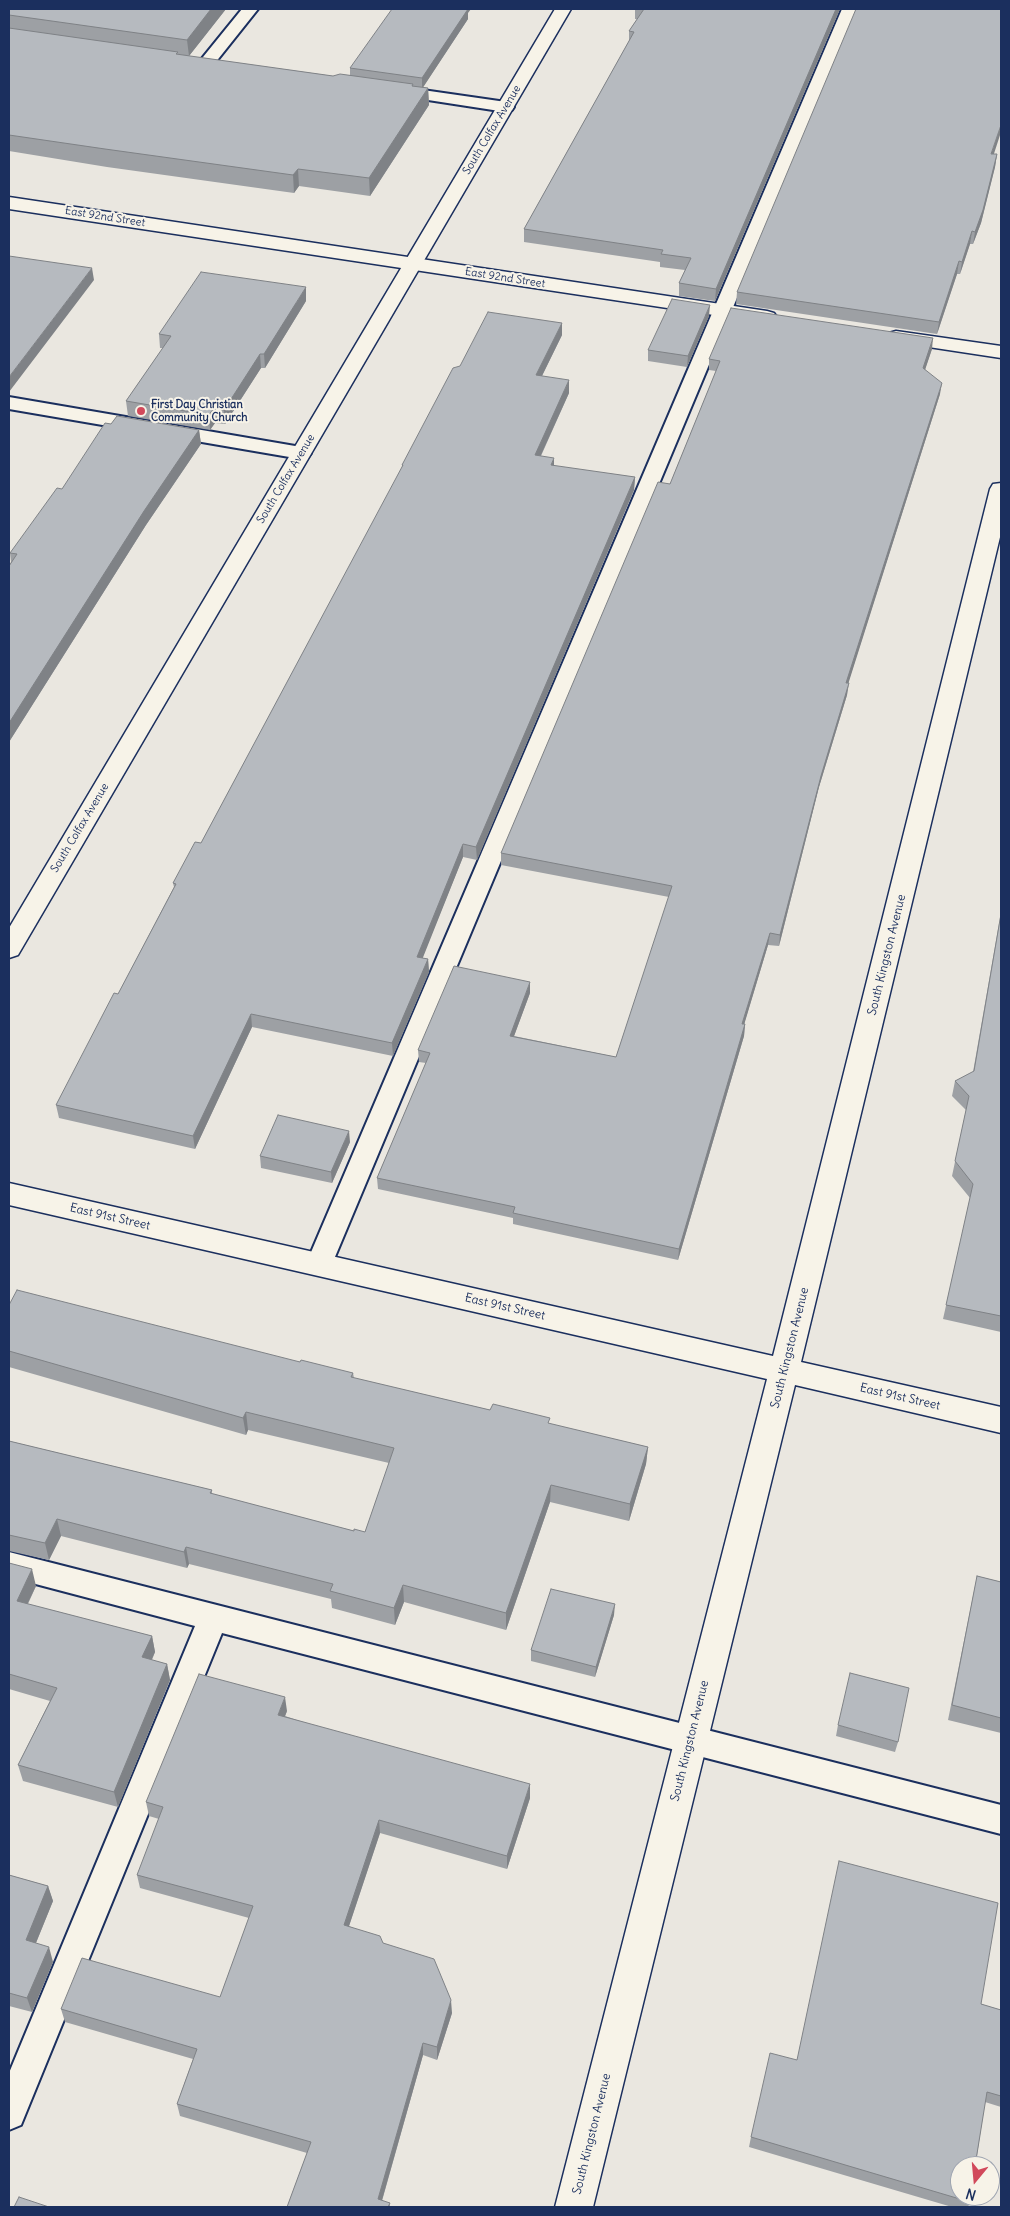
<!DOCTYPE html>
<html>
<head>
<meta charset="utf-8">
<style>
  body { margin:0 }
  #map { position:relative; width:1010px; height:2216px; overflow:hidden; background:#eae7e0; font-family:Delius,sans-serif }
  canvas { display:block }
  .frame { position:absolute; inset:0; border:10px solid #1b2f5e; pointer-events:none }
  .north { position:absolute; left:950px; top:2156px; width:50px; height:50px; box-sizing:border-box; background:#f7f3e8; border:1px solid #9fa5b1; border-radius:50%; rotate:197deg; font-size:14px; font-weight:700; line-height:20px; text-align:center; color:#1b2f5e }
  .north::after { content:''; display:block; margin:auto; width:18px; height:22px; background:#d1495b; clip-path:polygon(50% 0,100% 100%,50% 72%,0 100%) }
</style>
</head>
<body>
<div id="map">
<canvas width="1010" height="2216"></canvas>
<div class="frame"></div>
<div class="north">N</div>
</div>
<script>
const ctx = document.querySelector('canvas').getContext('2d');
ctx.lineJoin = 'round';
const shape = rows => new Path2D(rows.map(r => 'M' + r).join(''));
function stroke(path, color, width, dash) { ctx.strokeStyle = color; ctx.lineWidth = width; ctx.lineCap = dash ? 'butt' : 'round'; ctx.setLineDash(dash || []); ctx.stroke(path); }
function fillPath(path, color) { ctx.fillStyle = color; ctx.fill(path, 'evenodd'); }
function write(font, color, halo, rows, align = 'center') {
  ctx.font = font + ' Delius,sans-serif'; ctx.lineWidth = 4; ctx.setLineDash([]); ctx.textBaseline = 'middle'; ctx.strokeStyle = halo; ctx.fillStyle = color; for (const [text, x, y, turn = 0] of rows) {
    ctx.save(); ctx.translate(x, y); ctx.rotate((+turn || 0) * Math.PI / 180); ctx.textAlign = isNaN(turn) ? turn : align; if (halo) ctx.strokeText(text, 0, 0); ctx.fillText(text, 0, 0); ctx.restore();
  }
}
const service = shape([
  [242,9,258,9,211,68,199,68,197,65,199,62,242,9],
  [842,9,858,9,332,1264,328,1271,319,1274,310,1271,306,1264,842,9],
  [395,86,506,102,512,104,514,107,512,110,506,112,389,94,387,91,389,88,395,86],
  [9,397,301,447,308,449,311,453,308,457,301,459,9,409,9,397],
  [9,1552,1001,1805,1001,1834,222,1633,21,2125,9,2130,9,2073,195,1626,9,1577,9,1552]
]);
const minor = shape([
  [9,197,767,311,774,313,777,317,774,321,767,323,9,209,9,197],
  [896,331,1001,346,1001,358,889,341,886,337,889,333,896,331],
  [1001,483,1001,533,801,1362,1001,1407,1001,1433,795,1385,593,2207,555,2207,767,1379,9,1205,9,1183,773,1356,990,489,993,484,1001,483]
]);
const secondary = shape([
  [555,9,571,9,18,955,9,958,9,928,555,9]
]);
stroke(service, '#1b2f5e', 4);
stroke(minor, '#1b2f5e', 3);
stroke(secondary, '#1b2f5e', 3);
fillPath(service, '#f7f3e8');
fillPath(minor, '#f7f3e8');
fillPath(secondary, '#f7f3e8');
fillPath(shape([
  [9,9,226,9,189,56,333,76,350,75,350,68,468,13,468,19,423,87,428,88,429,105,370,196,299,186,294,193,107,167,9,151],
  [635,9,840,9,715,301,679,296,679,283,685,270,660,267,660,262,524,242,524,229,629,41,629,31,637,19,635,19],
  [994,154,997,154,995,167,981,223,973,244,970,244,960,274,957,274,937,334,736,304,737,292],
  [306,301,265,368,261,368,225,424,215,423,210,430,128,416,126,401,163,348,160,348,159,334],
  [709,316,687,367,648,361,648,350],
  [562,323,562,335,542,376,569,393,541,456,554,466,635,477,634,490,477,860,463,857,422,958,428,959,429,972,393,1056,252,1027,195,1149,59,1118,56,1105,118,994,174,887,173,883,201,843,402,468,402,465,460,366],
  [932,349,925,369,940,394,848,683,847,695,819,787,779,946,768,945,744,1024,745,1024,744,1036,678,1260,513,1224,513,1218,378,1189,377,1178,426,1063,419,1062,418,1050,530,993,514,1036,616,1057,669,897,501,865,501,853,670,484,716,371,709,370,709,359],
  [111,424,199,430,201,444,146,525,9,742,9,566,11,562,10,553,62,489],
  [1001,912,1001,1332,943,1319,970,1198,952,1176,966,1110,952,1096,955,1081,973,1072],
  [350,1142,332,1183,261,1168,260,1156],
  [9,1305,353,1373,354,1378,648,1447,646,1464,629,1521,550,1502,506,1630,404,1602,395,1625,332,1608,331,1599,189,1564,187,1568,61,1536,49,1560,9,1551,9,1441,212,1490,212,1494,354,1531,365,1532,389,1463,248,1430,246,1435,9,1367],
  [9,1563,36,1586,28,1604,152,1636,155,1652,152,1660,167,1664,170,1680,118,1807,23,1781,18,1765,50,1701,9,1689],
  [977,1576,1001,1582,1001,1733,948,1720,974,1591],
  [614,1615,595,1677,531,1661,531,1650],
  [287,1711,285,1716,530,1798,507,1869,380,1833,349,1926,383,1943,452,2013,437,2060,423,2055,382,2201,390,2203,390,2207,287,2207,307,2153,180,2116,177,2104,193,2059,65,2022,61,2009,220,1997,249,1918,140,1888,137,1875,159,1819,149,1816,146,1802],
  [838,1725,898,1742,895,1752,836,1736],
  [9,1875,48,1886,53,1901,36,1943,53,1962,32,2012,9,2006],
  [981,2004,1001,2010,1001,2107,985,2102,970,2202,968,2207,952,2207,749,2147,751,2137,797,2060]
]), '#9da0a4');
fillPath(shape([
  [211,9,226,9,189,56,187,40],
  [465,9,471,9,468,13,468,19,422,89,422,78],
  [836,9,840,9,715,301,716,289],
  [428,88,429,105,370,196,369,178],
  [1001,125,1001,132,990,166,991,154],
  [997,154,995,167,981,223,973,244,975,232],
  [298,169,299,186,294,193,293,175],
  [972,231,970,244,960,274,962,262],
  [959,261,957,274,937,334,939,322],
  [92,268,94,280,9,392,9,377],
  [306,287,306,301,265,368,264,354],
  [710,305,709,316,687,367,688,356],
  [562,323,562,335,536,388,536,375],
  [933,338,932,349,922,379,923,368],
  [260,354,261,368,225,424,224,410],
  [569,380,569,393,535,468,535,455],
  [942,383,940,394,845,694,846,683],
  [213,409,215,423,210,430,209,415],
  [199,430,201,444,146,525,9,742,9,723,144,511],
  [554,458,554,471,551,465],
  [635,477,634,490,477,860,476,847],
  [849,683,847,695,819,787,779,946,780,935,821,776],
  [463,844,463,857,418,970,417,957],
  [770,933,768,945,741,1035,742,1024],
  [428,959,429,972,393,1056,392,1043],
  [530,982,530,993,510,1047,510,1036],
  [251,1014,252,1027,195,1149,193,1136],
  [745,1024,744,1036,678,1260,679,1249],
  [349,1131,350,1142,332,1183,331,1172],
  [246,1412,248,1430,246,1435,243,1418],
  [648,1447,646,1464,629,1521,630,1504],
  [551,1485,550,1502,506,1630,506,1613],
  [57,1519,61,1536,49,1560,45,1543],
  [186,1547,189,1564,187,1568,184,1552],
  [32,1569,36,1586,21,1617,17,1601],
  [403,1585,404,1602,395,1625,394,1608],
  [615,1604,614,1615,595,1677,596,1667],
  [152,1636,155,1652,145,1674,142,1657],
  [167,1664,170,1680,118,1807,114,1792],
  [285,1697,287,1711,280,1729,278,1715],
  [530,1784,530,1798,507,1869,507,1856],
  [379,1820,380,1833,345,1938,344,1925],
  [48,1886,53,1901,31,1955,26,1940],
  [49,1947,53,1962,32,2012,27,1998],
  [451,2000,452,2013,437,2060,437,2047],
  [423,2043,423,2055,380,2207,378,2199]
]), '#7f8286');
const building = shape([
  [9,9,211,9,187,40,9,15,9,9],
  [392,9,468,9,422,78,350,68,392,9],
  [644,9,836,9,716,289,679,283,691,258,661,254,663,250,524,229,634,32,629,31,644,9],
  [856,9,1001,9,1001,125,991,154,997,154,983,210,975,232,972,231,962,262,959,261,939,322,737,292,856,9],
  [9,28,178,52,176,54,333,76,340,74,413,84,412,86,428,88,369,178,298,169,293,175,105,149,9,135,9,28],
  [9,256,92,268,9,377,9,256],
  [201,272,306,287,264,354,260,354,224,410,213,409,209,415,126,401,171,336,159,334,201,272],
  [672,299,710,305,688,356,648,350,672,299],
  [731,308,933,338,923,368,942,383,846,683,849,683,821,776,780,935,770,933,742,1024,745,1024,679,1249,513,1213,515,1207,377,1178,430,1053,418,1050,454,966,530,982,510,1036,616,1057,672,886,501,853,658,482,670,484,720,361,709,359,731,308],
  [488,312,562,323,536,375,569,380,535,455,554,458,551,465,635,477,476,847,463,844,417,957,428,959,392,1043,251,1014,193,1136,56,1105,114,993,118,994,176,884,173,883,195,842,201,843,403,465,402,465,453,368,460,366,488,312],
  [117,416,199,430,144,511,9,723,9,566,17,554,10,553,57,488,62,489,105,423,111,424,117,416],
  [1001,914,1001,1316,946,1305,973,1184,955,1161,969,1096,955,1081,974,1071,1001,914],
  [278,1115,349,1131,331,1172,260,1156,278,1115],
  [17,1290,300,1362,301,1360,353,1373,351,1377,490,1410,493,1404,550,1418,548,1423,648,1447,630,1504,551,1485,506,1613,403,1585,394,1608,330,1591,333,1584,186,1547,184,1552,57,1519,45,1543,9,1535,9,1441,212,1490,210,1493,354,1531,354,1529,365,1532,394,1448,246,1412,243,1418,9,1351,9,1305,17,1290],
  [9,1563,32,1569,17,1601,152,1636,142,1657,167,1664,114,1792,18,1765,57,1688,9,1674,9,1563],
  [977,1576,1001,1582,1001,1718,952,1705,977,1576],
  [551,1589,615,1604,596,1667,531,1650,551,1589],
  [850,1673,909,1688,898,1742,838,1725,850,1673],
  [199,1674,285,1697,278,1715,530,1784,507,1856,379,1820,344,1925,380,1936,383,1943,434,1959,451,2000,437,2047,423,2043,378,2199,390,2203,388,2207,287,2207,311,2142,177,2104,197,2049,61,2009,82,1958,220,1997,253,1906,137,1875,163,1807,146,1802,199,1674],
  [839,1861,998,1903,981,2004,1001,2010,1001,2096,987,2092,975,2166,960,2166,960,2196,971,2196,970,2202,751,2137,770,2053,797,2060,839,1861],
  [9,1875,48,1886,26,1940,49,1947,27,1998,9,1993,9,1875],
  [19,2197,49,2207,14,2207,19,2197]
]);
fillPath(building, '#b6babf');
stroke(building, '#7f8286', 1);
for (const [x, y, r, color] of [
  [141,411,5,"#d1495b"]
]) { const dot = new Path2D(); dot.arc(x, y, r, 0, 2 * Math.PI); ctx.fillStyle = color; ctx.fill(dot); stroke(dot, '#f7f3e8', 2); }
write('11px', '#1b2f5e', '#f7f3e8', [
  ["South Colfax Avenue",492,130,-59],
  ["East 92nd Street",105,217,9],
  ["East 92nd Street",505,278,9],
  ["South Colfax Avenue",286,479,-59],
  ["South Colfax Avenue",80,828,-59]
]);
write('bold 11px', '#1b2f5e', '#f7f3e8', [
  ["First Day Christian",151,405],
  ["Community Church",151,418]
], 'left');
write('12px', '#1b2f5e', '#f7f3e8', [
  ["South Kingston Avenue",887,955,-76],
  ["East 91st Street",110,1217,13],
  ["East 91st Street",505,1307,13],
  ["South Kingston Avenue",790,1348,-76],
  ["East 91st Street",900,1397,13],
  ["South Kingston Avenue",690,1741,-76],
  ["South Kingston Avenue",592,2134,-76]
]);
</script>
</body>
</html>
